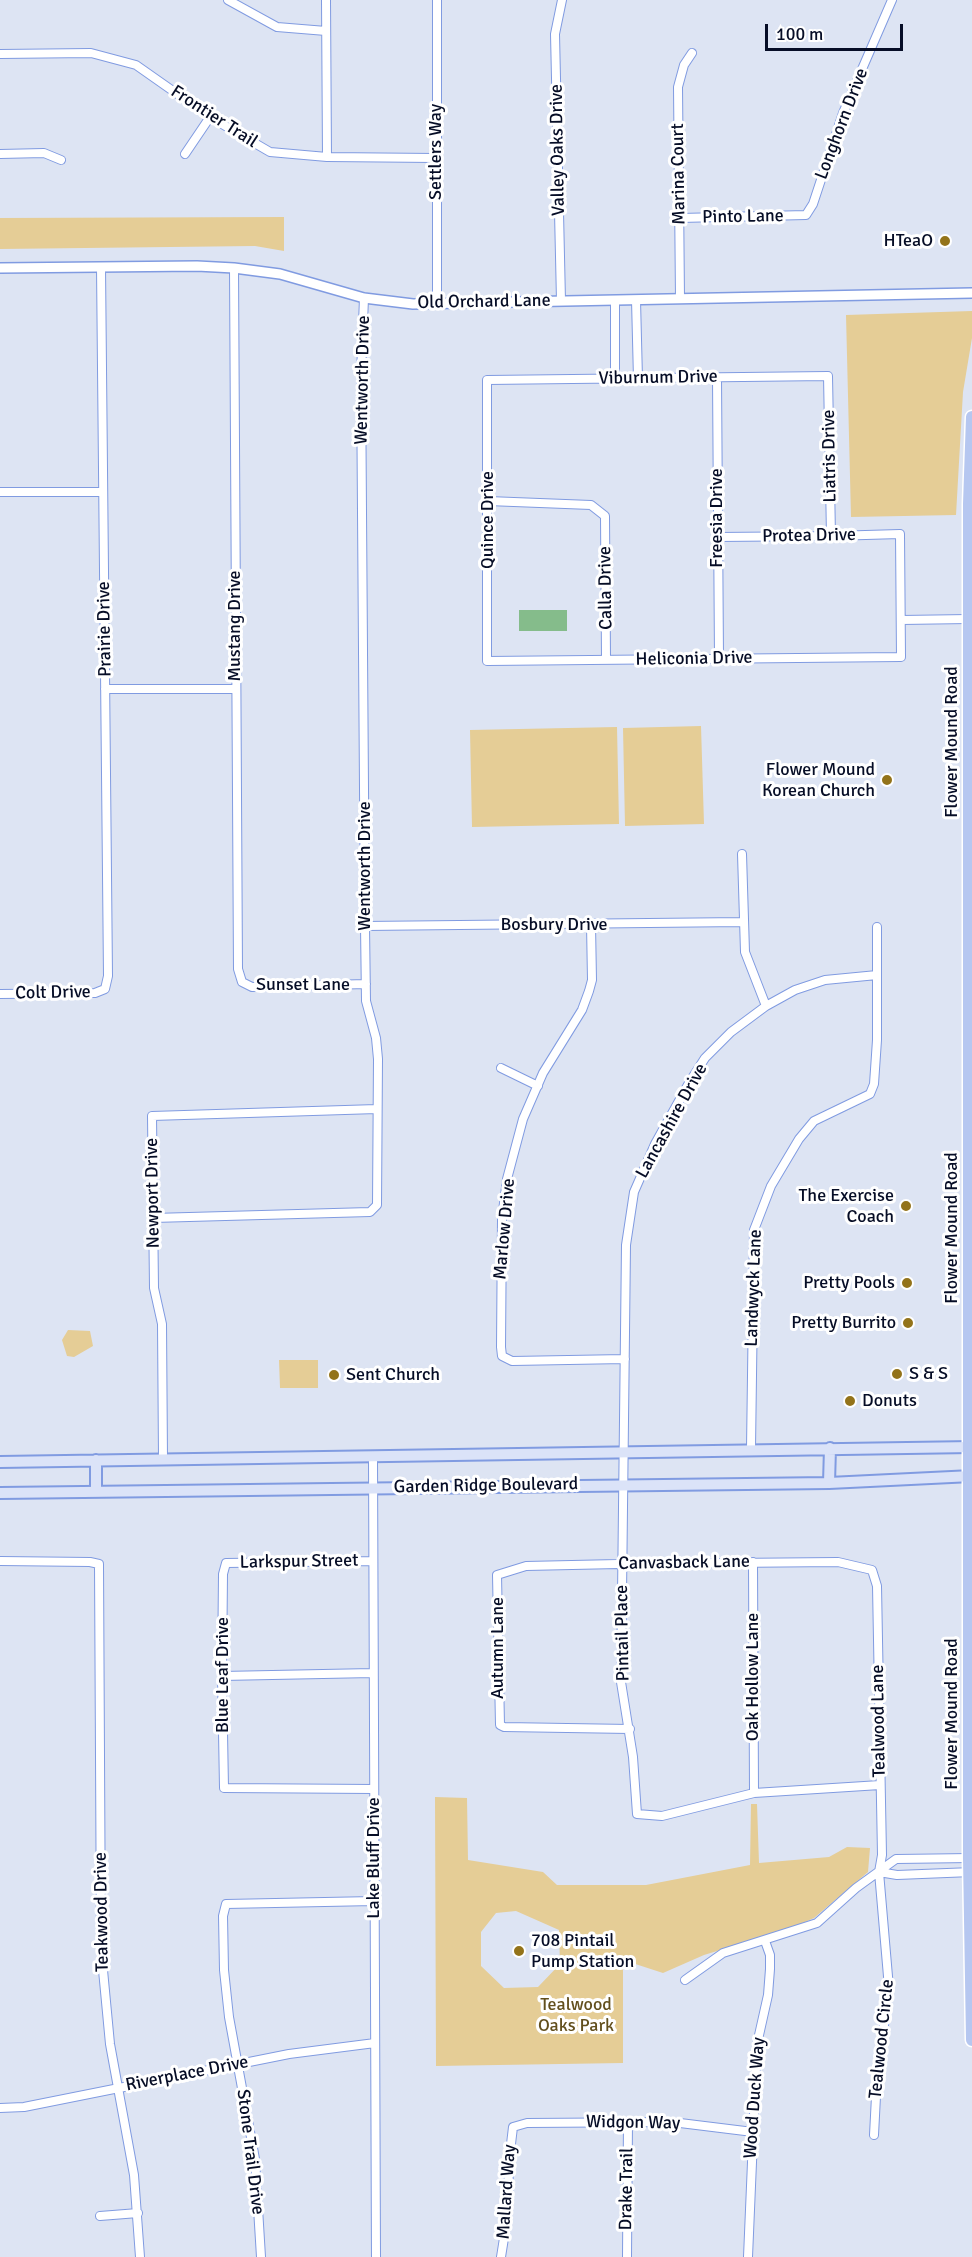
<!DOCTYPE html>
<html>
<head>
<meta charset="utf-8">
<style>
  body { margin:0 }
  #map { position:relative; width:972px; height:2257px; overflow:hidden; background:#dde4f3; font-family:Signika,sans-serif }
  canvas { display:block }
  .scale { position:absolute; left:765px; top:24px; width:138px; height:27px; box-sizing:border-box; border:3px solid #060d26; border-top:0; padding-left:8px; font-size:18px; line-height:21px; white-space:nowrap; color:#060d26; -webkit-text-stroke:4px #fff; paint-order:stroke }
</style>
</head>
<body>
<div id="map">
<canvas width="972" height="2257"></canvas>
<div class="scale">100 m</div>
</div>
<script>
const ctx = document.querySelector('canvas').getContext('2d');
ctx.lineJoin = 'round';
function fillPath(path, color) { ctx.fillStyle = color; ctx.fill(path, 'evenodd'); }
const shape = rows => new Path2D(rows.map(r => 'M' + r).join(''));
function stroke(path, color, width, dash) { ctx.strokeStyle = color; ctx.lineWidth = width; ctx.lineCap = dash ? 'butt' : 'round'; ctx.setLineDash(dash || []); ctx.stroke(path); }
function write(font, color, halo, rows, align = 'center') {
  ctx.font = font + ' Signika,sans-serif'; ctx.lineWidth = 6; ctx.setLineDash([]); ctx.textBaseline = 'middle'; ctx.strokeStyle = halo; ctx.fillStyle = color; for (const [text, x, y, turn = 0] of rows) {
    ctx.save(); ctx.translate(x, y); ctx.rotate((+turn || 0) * Math.PI / 180); ctx.textAlign = isNaN(turn) ? turn : align; if (halo) ctx.strokeText(text, 0, 0); ctx.fillText(text, 0, 0); ctx.restore();
  }
}
fillPath(shape([
  [284,217,284,251,255,246,0,249,0,218],
  [972,311,972,338,963,392,956,515,851,517,846,315],
  [701,726,704,824,625,826,623,728],
  [617,727,619,824,472,827,470,730],
  [68,1330,90,1331,93,1346,74,1357,67,1356,62,1340],
  [279,1360,318,1360,318,1388,280,1388],
  [435,1797,467,1798,468,1860,543,1872,557,1885,646,1885,750,1865,751,1804,757,1804,759,1863,829,1857,847,1847,870,1848,868,1872,814,1918,789,1929,704,1955,663,1973,623,1960,623,2063,436,2066],
  [516,1911,559,1930,560,1964,538,1987,504,1988,481,1966,481,1932,496,1913]
]), '#e5cd96');
fillPath(shape([
  [519,610,567,610,567,631,519,631]
]), '#85bc8b');
const minor = shape([
  [228,0,277,27,326,31],
  [326,0,327,157],
  [0,54,91,53,136,65,210,117,270,152,327,157,435,158],
  [0,154,44,153,61,160],
  [185,154,210,117],
  [680,218,806,215,813,204,843,113,892,0],
  [234,268,238,969,242,982,252,987,366,984],
  [680,299,678,87,684,65,692,53],
  [636,300,638,379],
  [561,301,555,34,562,0],
  [437,303,437,0],
  [717,378,719,658],
  [615,379,615,300],
  [0,492,103,492],
  [488,501,591,505,605,516,606,659],
  [717,537,831,536,900,534,901,657,487,661,487,380,828,376,831,536],
  [901,620,969,619],
  [105,689,235,689],
  [742,854,745,952,766,1006],
  [591,925,592,980,589,991,582,1010,543,1073,523,1119,507,1179,502,1219,501,1347,502,1356,512,1361,625,1359],
  [365,926,743,922],
  [877,975,825,980,795,990,766,1006,731,1032,705,1058,689,1083,655,1144,634,1192,626,1245,621,1682,633,1757,637,1814,662,1816,754,1793,880,1785],
  [0,994,95,993,105,989,108,976,101,267],
  [501,1068,538,1086],
  [153,1218,370,1212,377,1205,378,1059,376,1038,366,1001,365,926,361,374,364,298],
  [751,1448,754,1230,771,1186,799,1139,814,1121,870,1094,874,1084,877,1040,877,927],
  [373,1458,376,2257],
  [163,1459,162,1324,154,1288,152,1116,377,1109],
  [0,1561,90,1562,99,1564,101,1949,110,2044,134,2175,140,2257],
  [373,1561,226,1563,223,1574,222,1676,224,1788,374,1789],
  [753,1562,754,1793],
  [222,1676,373,1673],
  [630,1729,504,1727,500,1725,497,1575,526,1566,618,1564,838,1562,872,1570,877,1586,882,1855,879,1872,889,1988,877,2077,874,2135],
  [879,1872,897,1875,972,1872],
  [685,1980,723,1953,817,1923,856,1888,896,1859,971,1858],
  [0,2108,24,2107,289,2054,375,2043],
  [100,2216,138,2213],
  [261,2257,255,2159,229,2017,224,1970,223,1916,226,1904,374,1901],
  [501,2257,508,2213,509,2161,513,2127,527,2123,672,2122,753,2132],
  [627,2257,628,2121],
  [748,2257,757,2044,768,1995,770,1969,770,1955,765,1941]
]);
const tertiary = shape([
  [0,268,197,266,234,268,280,274,364,298,413,304,972,293]
]);
const secondary = shape([
  [0,1462,972,1447],
  [829,1483,830,1448],
  [96,1492,96,1460],
  [0,1493,829,1483,972,1476]
]);
const primary = shape([
  [972,417,969,504,969,1858,972,2040]
]);
stroke(minor, '#809be1', 10);
stroke(tertiary, '#809be1', 12);
stroke(secondary, '#809be1', 14);
stroke(primary, '#fff', 15);
stroke(minor, '#fff', 8);
stroke(tertiary, '#fff', 9);
stroke(secondary, '#dbe3f8', 10);
stroke(primary, '#b6c7f0', 12);
for (const [x, y, r, color] of [
  [945,241,6,"#93731a"],
  [887,780,6,"#93731a"],
  [906,1206,6,"#93731a"],
  [907,1283,6,"#93731a"],
  [908,1323,6,"#93731a"],
  [897,1374,6,"#93731a"],
  [334,1375,6,"#93731a"],
  [850,1401,6,"#93731a"],
  [519,1951,6,"#93731a"]
]) { const dot = new Path2D(); dot.arc(x, y, r, 0, 2 * Math.PI); ctx.fillStyle = color; ctx.fill(dot); stroke(dot, '#fff', 2); }
write('18px', '#060d26', '#fff', [
  ["Frontier Trail",214,117,33],
  ["Longhorn Drive",842,124,-69],
  ["Valley Oaks Drive",558,150,-91],
  ["Settlers Way",436,152,-90],
  ["Marina Court",679,174,-91],
  ["Pinto Lane",743,217,-1],
  ["Old Orchard Lane",484,302,-1],
  ["Viburnum Drive",658,378,-1],
  ["Wentworth Drive",363,380,-89],
  ["Liatris Drive",830,456,-91],
  ["Freesia Drive",717,518,-90],
  ["Quince Drive",488,520,-90],
  ["Protea Drive",809,536,-1],
  ["Calla Drive",606,588,-91],
  ["Mustang Drive",235,626,-90],
  ["Prairie Drive",105,629,-91],
  ["Heliconia Drive",694,659,-1],
  ["Flower Mound Road",952,742,-90],
  ["Wentworth Drive",365,866,-90],
  ["Bosbury Drive",554,925],
  ["Sunset Lane",303,985],
  ["Colt Drive",53,993,-1],
  ["Lancashire Drive",672,1121,-61],
  ["Newport Drive",153,1193,-91],
  ["Flower Mound Road",952,1228,-90],
  ["Marlow Drive",505,1229,-85],
  ["Landwyck Lane",754,1288,-88],
  ["Garden Ridge Boulevard",486,1486,-1],
  ["Larkspur Street",299,1562,-1],
  ["Canvasback Lane",684,1563,-1],
  ["Pintail Place",623,1633,-91],
  ["Autumn Lane",498,1648,-90],
  ["Blue Leaf Drive",223,1675,-90],
  ["Oak Hollow Lane",753,1677,-90],
  ["Flower Mound Road",952,1714,-90],
  ["Tealwood Lane",879,1721,-91],
  ["Lake Bluff Drive",374,1858,-90],
  ["Teakwood Drive",102,1912,-91],
  ["Tealwood Circle",882,2039,-84],
  ["Riverplace Drive",187,2074,-11],
  ["Wood Duck Way",755,2098,-86],
  ["Widgon Way",633,2123,1],
  ["Stone Trail Drive",250,2152,83],
  ["Drake Trail",627,2189,-89],
  ["Mallard Way",507,2192,-86]
]);
write('18px', '#060d26', '#fff', [
  ["HTeaO",933,241],
  ["Flower Mound",875,770],
  ["Korean Church",875,791],
  ["The Exercise",894,1196],
  ["Coach",894,1217],
  ["Pretty Pools",895,1283],
  ["Pretty Burrito",896,1323],
  ["S & S",909,1374,"left"],
  ["Sent Church",346,1375,"left"],
  ["Donuts",862,1401,"left"],
  ["708 Pintail",531,1941,"left"],
  ["Pump Station",531,1962,"left"]
], 'right');
write('18px', '#624f1d', '#fff', [
  ["Tealwood",576,2005],
  ["Oaks Park",576,2026]
]);
</script>
</body>
</html>
